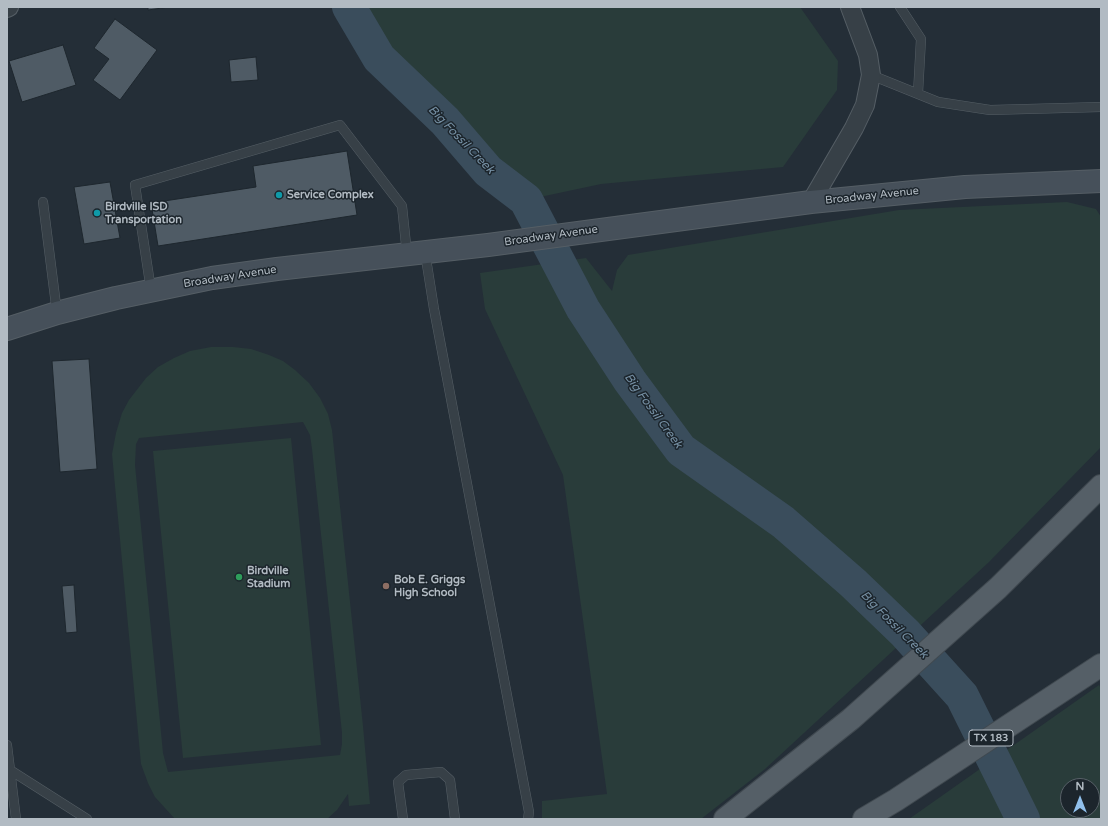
<!DOCTYPE html>
<html>
<head>
<meta charset="utf-8">
<style>
  body { margin:0 }
  #map { position:relative; width:1108px; height:826px; overflow:hidden; background:#242e37; font-family:"Varela Round",sans-serif }
  canvas { display:block }
  .frame { position:absolute; inset:0; border:8px solid #b2bbc3; pointer-events:none }
  .north { position:absolute; left:1060px; top:778px; width:40px; height:40px; box-sizing:border-box; background:#1c252c; border:1px solid #586168; border-radius:50%; rotate:0deg; font-size:11px; font-weight:700; line-height:16px; text-align:center; color:#b2bbc3 }
  .north::after { content:''; display:block; margin:auto; width:14px; height:18px; background:#90bfeb; clip-path:polygon(50% 0,100% 100%,50% 72%,0 100%) }
</style>
</head>
<body>
<div id="map">
<canvas width="1108" height="826"></canvas>
<div class="frame"></div>
<div class="north">N</div>
</div>
<script>
const ctx = document.querySelector('canvas').getContext('2d');
ctx.lineJoin = 'round';
function fillPath(path, color) { ctx.fillStyle = color; ctx.fill(path, 'evenodd'); }
const shape = rows => new Path2D(rows.map(r => 'M' + r).join(''));
function stroke(path, color, width, dash) { ctx.strokeStyle = color; ctx.lineWidth = width; ctx.lineCap = dash ? 'butt' : 'round'; ctx.setLineDash(dash || []); ctx.stroke(path); }
function write(font, color, halo, rows, align = 'center') {
  ctx.font = font + ' "Varela Round",sans-serif'; ctx.lineWidth = 3; ctx.setLineDash([]); ctx.textBaseline = 'middle'; ctx.strokeStyle = halo; ctx.fillStyle = color; for (const [text, x, y, turn = 0] of rows) {
    ctx.save(); ctx.translate(x, y); ctx.rotate((+turn || 0) * Math.PI / 180); ctx.textAlign = isNaN(turn) ? turn : align; if (halo) ctx.strokeText(text, 0, 0); ctx.fillText(text, 0, 0); ctx.restore();
  }
}
fillPath(shape([
  [349,7,800,7,838,61,837,90,783,167,601,184,526,200,379,58],
  [1067,202,1096,209,1101,217,1101,447,989,562,765,769,701,819,542,819,542,801,607,794,563,475,485,309,480,273,586,258,612,291,617,270,628,255,899,210],
  [211,347,233,347,251,349,269,355,283,361,295,370,309,383,320,398,328,414,332,430,363,726,370,804,349,806,348,794,337,810,327,819,175,819,155,797,148,783,141,764,112,454,116,433,122,413,129,400,146,378,158,367,174,358,190,351],
  [303,422,310,435,312,449,342,733,342,744,340,755,168,772,163,753,135,465,136,444,139,438],
  [291,438,321,745,183,758,153,451],
  [1099,685,1101,689,1101,819,909,819],
  [1068,786,1092,786,1092,810,1068,810]
]), '#293c3a');
stroke(shape([
  [349,7,379,58,445,121,488,171,526,200,583,309,630,381,681,450,783,522,853,583,905,633,962,696,1023,819]
]), '#3a4d5c', 34);
const building = shape([
  [148,7,169,7,148,10,148,7],
  [115,19,157,50,120,100,93,80,109,59,94,48,115,19],
  [63,45,76,85,22,102,9,61,63,45],
  [256,57,258,80,231,82,229,60,256,57],
  [347,151,357,215,158,246,151,203,256,187,253,166,347,151],
  [110,182,120,238,84,244,74,187,110,182],
  [89,359,97,469,60,472,52,361,89,359],
  [74,585,77,632,66,633,62,586,74,585]
]);
fillPath(building, '#4f5b65');
stroke(building, '#1e272e', 1);
const lane = shape([
  [900,7,921,39,918,93],
  [871,75,938,102,990,110,1101,107],
  [43,202,57,313],
  [425,252,434,309,526,796,529,812,528,819],
  [151,290,135,185,340,125,402,206,407,254],
  [7,745,16,819],
  [10,770,87,819],
  [403,819,398,782,406,775,441,772,450,780,455,819]
]);
const street = shape([
  [7,8,9,7],
  [811,202,854,128,865,105,871,75,868,55,850,7]
]);
const secondary = shape([
  [7,329,57,313,116,298,212,278,277,269,488,245,811,202,965,187,1101,181]
]);
const primary = shape([
  [725,819,851,719,998,588,1101,486],
  [864,819,896,800,1101,665]
]);
stroke(lane, '#555e65', 10);
stroke(street, '#555e65', 20);
stroke(secondary, '#555e65', 24);
stroke(primary, '#404950', 24);
stroke(lane, '#374047', 9);
stroke(street, '#374047', 18);
stroke(secondary, '#46505a', 22);
stroke(primary, '#555f67', 22);
for (const [x, y, r, color] of [
  [279,195,4,"#0f9aa8"],
  [97,213,4,"#0f9aa8"],
  [239,577,4,"#2e9e5b"],
  [386,586,4,"#8d6e63"]
]) { const dot = new Path2D(); dot.arc(x, y, r, 0, 2 * Math.PI); ctx.fillStyle = color; ctx.fill(dot); stroke(dot, '#1c252c', 1.5); }
for (const [x, y, w] of [
  [991,738,44]
]) { const box = new Path2D(); box.roundRect(x - w / 2, y - 8, w, 16, 3); ctx.fillStyle = '#1c252c'; ctx.fill(box); stroke(box, '#b2bbc3', 1); }
write('bold 10px', '#b2bbc3', null, [
  ["TX 183",991,738]
]);
write('bold 11px', '#b2bbc3', '#1c252c', [
  ["Service Complex",287,195],
  ["Birdville ISD",105,207],
  ["Transportation",105,220],
  ["Birdville",247,571],
  ["Stadium",247,584],
  ["Bob E. Griggs",394,580],
  ["High School",394,593]
], 'left');
write('11px', '#b2bbc3', '#1c252c', [
  ["Broadway Avenue",872,196,-6],
  ["Broadway Avenue",551,236,-8],
  ["Broadway Avenue",230,277,-9]
]);
write('italic 12px', '#7690a4', '#1c252c', [
  ["Big Fossil Creek",461,140,46],
  ["Big Fossil Creek",653,411,54],
  ["Big Fossil Creek",894,625,45]
]);
</script>
</body>
</html>
